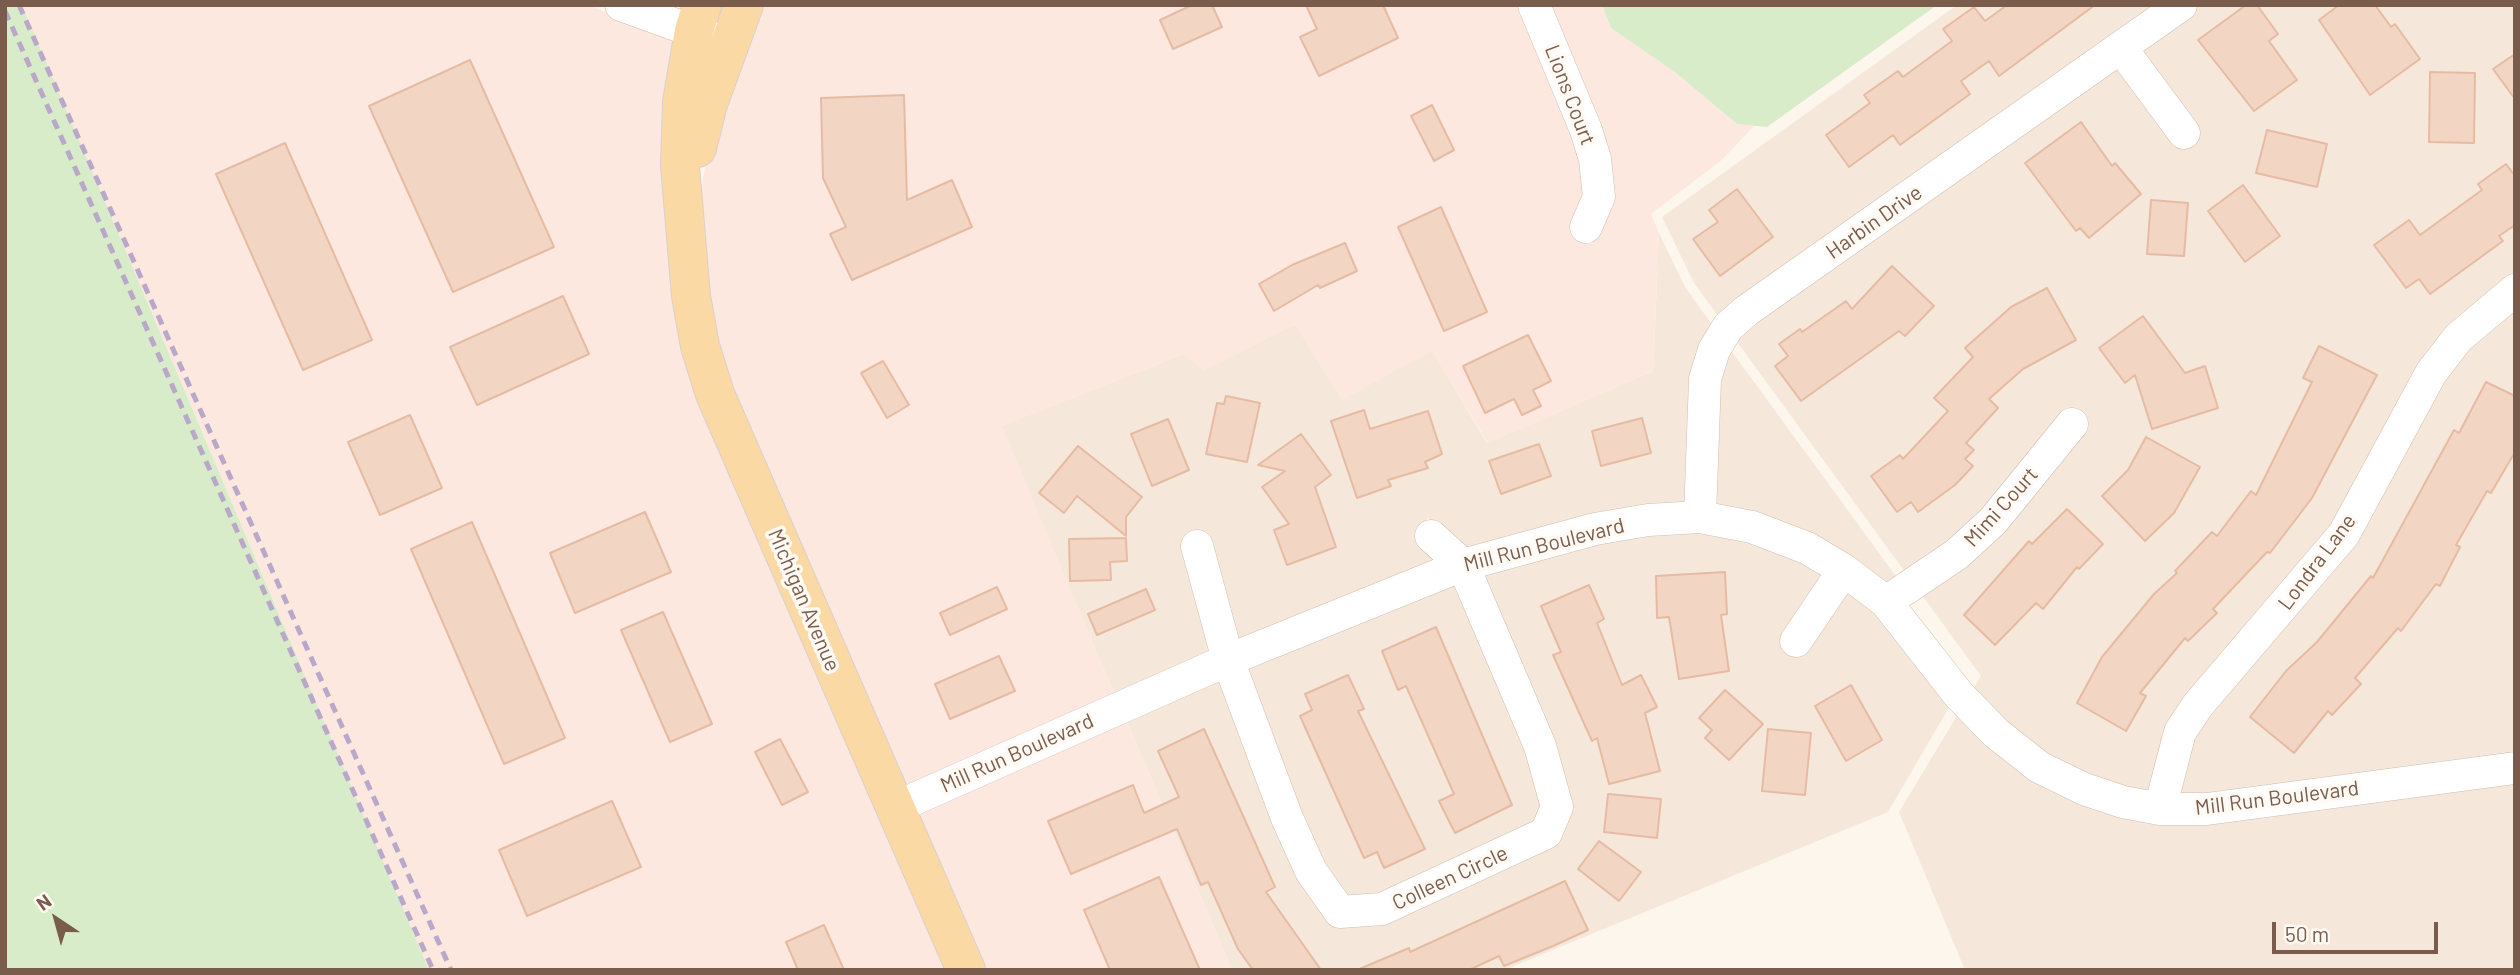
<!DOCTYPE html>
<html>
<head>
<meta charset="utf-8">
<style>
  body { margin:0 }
  #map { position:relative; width:2520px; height:975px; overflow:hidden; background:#fdf6ec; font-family:Barlow,sans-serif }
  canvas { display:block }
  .frame { position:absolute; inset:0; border:7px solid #7a5c4d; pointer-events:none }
  .north { position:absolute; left:21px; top:884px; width:70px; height:70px; -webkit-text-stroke:5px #fffaf3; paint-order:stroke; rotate:324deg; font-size:19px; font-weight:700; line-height:28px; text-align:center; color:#7a5c4d }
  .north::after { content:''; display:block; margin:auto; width:24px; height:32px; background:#7a5c4d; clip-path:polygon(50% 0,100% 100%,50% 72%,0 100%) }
  .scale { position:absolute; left:2272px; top:922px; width:166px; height:32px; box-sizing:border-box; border:4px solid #7a5c4d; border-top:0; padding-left:9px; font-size:21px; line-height:24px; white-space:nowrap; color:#7a5c4d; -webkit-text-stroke:5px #fffaf3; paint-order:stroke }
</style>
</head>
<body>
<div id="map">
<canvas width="2520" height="975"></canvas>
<div class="frame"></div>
<div class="north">N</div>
<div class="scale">50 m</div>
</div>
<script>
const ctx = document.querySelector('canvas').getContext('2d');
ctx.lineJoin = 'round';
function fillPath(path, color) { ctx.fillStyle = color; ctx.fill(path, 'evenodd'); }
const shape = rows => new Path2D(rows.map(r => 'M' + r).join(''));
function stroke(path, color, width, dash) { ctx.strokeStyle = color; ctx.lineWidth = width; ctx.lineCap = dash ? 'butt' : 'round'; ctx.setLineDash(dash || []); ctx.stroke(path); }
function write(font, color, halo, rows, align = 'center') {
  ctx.font = font + ' Barlow,sans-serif'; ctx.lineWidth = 7; ctx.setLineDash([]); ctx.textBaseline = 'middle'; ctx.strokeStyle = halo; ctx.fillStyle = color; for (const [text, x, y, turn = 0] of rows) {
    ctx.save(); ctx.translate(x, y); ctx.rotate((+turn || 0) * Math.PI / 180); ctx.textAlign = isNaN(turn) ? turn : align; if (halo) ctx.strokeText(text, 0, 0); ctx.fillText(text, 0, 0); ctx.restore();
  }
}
fillPath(shape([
  [1957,5,2515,5,2515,970,1965,970,1899,812,1981,676,1694,283,1662,217],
  [1659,233,1685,287,1713,326,1688,505,1465,551,1428,518,1414,536,1440,560,1235,643,1205,532,1182,536,1213,651,1115,696,1001,426,1183,354,1296,325,1432,350,1487,443,1653,371],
  [1730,349,1898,579,1885,587,1712,507,1717,383],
  [1701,530,1750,539,1826,573,1779,642,1799,658,1847,587,1877,610,1951,704,1888,812,1504,970,1232,970,1126,719,1222,676,1331,918,1551,845,1479,574,1598,541],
  [1457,581,1529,749,1544,805,1536,824,1378,897,1345,899,1321,865,1243,667]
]), '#f5e8da');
fillPath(shape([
  [22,5,587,5,680,39,670,227,953,970,429,970],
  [758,5,1522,5,1575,133,1587,194,1570,231,1592,244,1610,204,1547,5,1602,5,1611,28,1676,73,1737,124,1754,126,1723,159,1651,214,1659,233,1653,371,1488,443,1432,351,1342,400,1295,325,1204,371,1183,354,1002,426,1115,696,900,792,726,391,696,220,704,172,720,109],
  [1126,719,1232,970,978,970,910,816]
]), '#fde8e0');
fillPath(shape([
  [5,5,22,5,429,970,5,970],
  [1602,5,1937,5,1767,127,1737,124,1676,73,1611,28]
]), '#d8ecc9');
const building = shape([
  [1192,5,1212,5,1222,27,1173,49,1160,20,1192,5],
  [1306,5,1383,5,1398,38,1319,76,1300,37,1317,29,1306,5],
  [2007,5,2095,5,1999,76,1989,61,1961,81,1970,94,1900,145,1893,135,1849,167,1826,135,1870,103,1864,95,1898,71,1903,77,1952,41,1943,29,1974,7,1985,21,2007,5],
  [2246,5,2257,5,2278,34,2269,41,2297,80,2254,111,2198,40,2246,5],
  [2339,5,2375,5,2391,27,2395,24,2420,59,2370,95,2319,20,2339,5],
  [2515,54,2515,99,2493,69,2515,54],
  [470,60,554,247,453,292,369,106,470,60],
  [2430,72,2475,73,2474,143,2429,142,2430,72],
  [904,95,907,200,952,180,972,227,852,280,830,234,846,227,823,178,821,98,904,95],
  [1432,105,1454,150,1434,161,1411,116,1432,105],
  [2081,122,2112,166,2115,163,2141,194,2089,238,2080,228,2076,231,2025,163,2081,122],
  [2267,130,2327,144,2317,187,2256,173,2267,130],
  [285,143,372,340,303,370,216,174,285,143],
  [2506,164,2515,176,2515,225,2499,236,2503,241,2430,294,2419,279,2406,288,2374,245,2409,220,2420,235,2482,190,2478,184,2506,164],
  [2243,185,2280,236,2245,262,2208,211,2243,185],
  [1737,189,1773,237,1720,276,1693,239,1718,222,1709,210,1737,189],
  [2151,200,2188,203,2184,256,2147,254,2151,200],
  [1441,207,1487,312,1444,331,1398,227,1441,207],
  [1345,243,1357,271,1320,288,1318,285,1274,311,1259,284,1292,265,1345,243],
  [1892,266,1934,306,1905,336,1899,331,1801,401,1775,366,1788,356,1779,344,1800,329,1802,332,1846,301,1852,309,1892,266],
  [2047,288,2076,340,2023,369,1989,399,1998,408,1966,443,1974,450,1965,459,1973,466,1955,485,1918,512,1911,502,1897,512,1871,476,1900,455,1903,459,1948,411,1934,398,1973,357,1965,348,2011,307,2047,288],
  [563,296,589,354,477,405,450,347,563,296],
  [2143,316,2185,373,2205,366,2218,408,2152,429,2135,375,2125,383,2099,348,2143,316],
  [1528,335,1551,381,1533,390,1541,406,1522,415,1514,399,1485,413,1463,366,1528,335],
  [2319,346,2377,375,2312,498,2270,553,2267,552,2213,609,2217,613,2188,641,2185,638,2140,693,2146,696,2126,731,2077,703,2102,657,2154,594,2177,573,2175,571,2212,532,2217,536,2251,491,2256,495,2312,382,2303,378,2319,346],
  [883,361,909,405,887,418,861,373,883,361],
  [2486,382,2515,396,2515,452,2491,493,2487,491,2456,545,2460,547,2440,586,2436,584,2401,631,2398,628,2355,678,2361,684,2332,715,2328,711,2294,753,2250,717,2286,671,2317,642,2371,576,2373,578,2454,430,2459,433,2486,382],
  [1226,396,1260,403,1247,462,1206,454,1217,403,1224,404,1226,396],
  [1364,410,1370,429,1428,411,1442,454,1425,462,1428,468,1388,480,1391,486,1357,498,1331,421,1364,410],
  [410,415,442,488,380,515,348,442,410,415],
  [1642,418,1651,453,1601,466,1592,431,1642,418],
  [1168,419,1189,470,1152,486,1131,434,1168,419],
  [1301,434,1331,475,1315,487,1336,547,1287,565,1274,530,1289,524,1262,487,1285,471,1258,465,1301,434],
  [2146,437,2200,467,2174,513,2145,541,2102,496,2128,470,2146,437],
  [1539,444,1551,476,1501,494,1489,461,1539,444],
  [1078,446,1142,497,1126,517,1126,536,1077,496,1064,513,1039,493,1078,446],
  [2067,509,2103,544,2079,569,2077,567,2043,609,2036,603,1995,645,1964,615,2029,541,2032,544,2067,509],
  [645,512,671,572,575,613,550,553,645,512],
  [472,522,565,738,504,764,411,549,472,522],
  [1126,538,1127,561,1110,562,1111,580,1070,581,1069,539,1126,538],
  [1725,572,1727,614,1721,615,1729,671,1679,679,1669,617,1657,618,1656,576,1725,572],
  [1589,585,1604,619,1597,623,1622,685,1641,675,1657,707,1645,713,1660,771,1609,784,1597,738,1592,741,1553,655,1561,652,1541,606,1589,585],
  [997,587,1007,609,950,635,940,613,997,587],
  [1146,589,1155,610,1097,635,1088,614,1146,589],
  [663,612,712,724,670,742,621,630,663,612],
  [1436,627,1512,805,1455,833,1439,801,1454,794,1406,686,1398,690,1382,651,1436,627],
  [999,656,1015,691,950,719,935,684,999,656],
  [1348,675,1364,709,1358,711,1425,849,1384,868,1377,852,1364,858,1300,716,1312,710,1305,694,1348,675],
  [1851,685,1882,740,1846,761,1815,706,1851,685],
  [1725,690,1763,724,1729,760,1705,738,1712,730,1699,718,1725,690],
  [1204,729,1275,887,1266,892,1321,970,1253,970,1238,949,1208,882,1201,885,1177,829,1071,874,1048,821,1133,785,1144,813,1179,797,1158,751,1204,729],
  [1768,729,1811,733,1805,795,1762,791,1768,729],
  [780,739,808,792,782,805,755,752,780,739],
  [1608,794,1661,799,1657,838,1604,832,1608,794],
  [612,801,641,867,527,916,499,850,612,801],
  [1599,841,1641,872,1619,901,1578,869,1599,841],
  [1159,877,1200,970,1110,970,1084,910,1159,877],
  [1565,881,1588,930,1553,946,1504,966,1499,956,1469,970,1357,970,1409,948,1410,952,1565,881],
  [824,925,844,970,798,970,786,942,824,925]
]);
fillPath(building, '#f3d5c3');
stroke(building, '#e6bba3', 2);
const minor = shape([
  [621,5,715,39],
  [1534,5,1586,130,1595,159,1599,197,1586,227],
  [2121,48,2184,133],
  [1700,517,1705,379,1714,350,1728,327,1746,311,2181,5],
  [1197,546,1228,660,1287,818,1311,871,1340,912,1382,909,1546,833,1557,807,1540,746,1463,565,1431,536],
  [1886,602,1957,554,1993,521,2072,424],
  [1796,641,1844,570],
  [894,808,1228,660,1463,565,1595,529,1648,520,1700,517,1752,527,1807,548,1844,570,1886,602,1959,695,1996,733,2039,767,2084,789,2123,802,2160,809,2207,809,2515,768],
  [2160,809,2180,732,2198,705,2344,534,2431,373,2458,338,2515,290]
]);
const major = shape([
  [702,5,694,31,682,102,680,166,691,296,700,346,715,394,966,970],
  [697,148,708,104,744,5]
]);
stroke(minor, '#d1beb0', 33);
stroke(major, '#dad1cd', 40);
stroke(minor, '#fff', 32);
stroke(major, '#fbd9a5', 38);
stroke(shape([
  [19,5,451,970],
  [5,11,433,970]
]), '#b9a8c9', 5, [10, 7]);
write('21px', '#7a5c4d', '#fffaf3', [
  ["Lions Court",1570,95,69],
  ["Harbin Drive",1874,222,-35],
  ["Mimi Court",2001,507,-48],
  ["Mill Run Boulevard",1544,545,-14],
  ["Londra Lane",2317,562,-53],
  ["Michigan Avenue",804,600,67],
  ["Mill Run Boulevard",1017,753,-24],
  ["Mill Run Boulevard",2277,798,-7],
  ["Colleen Circle",1450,878,-25]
]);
</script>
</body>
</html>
